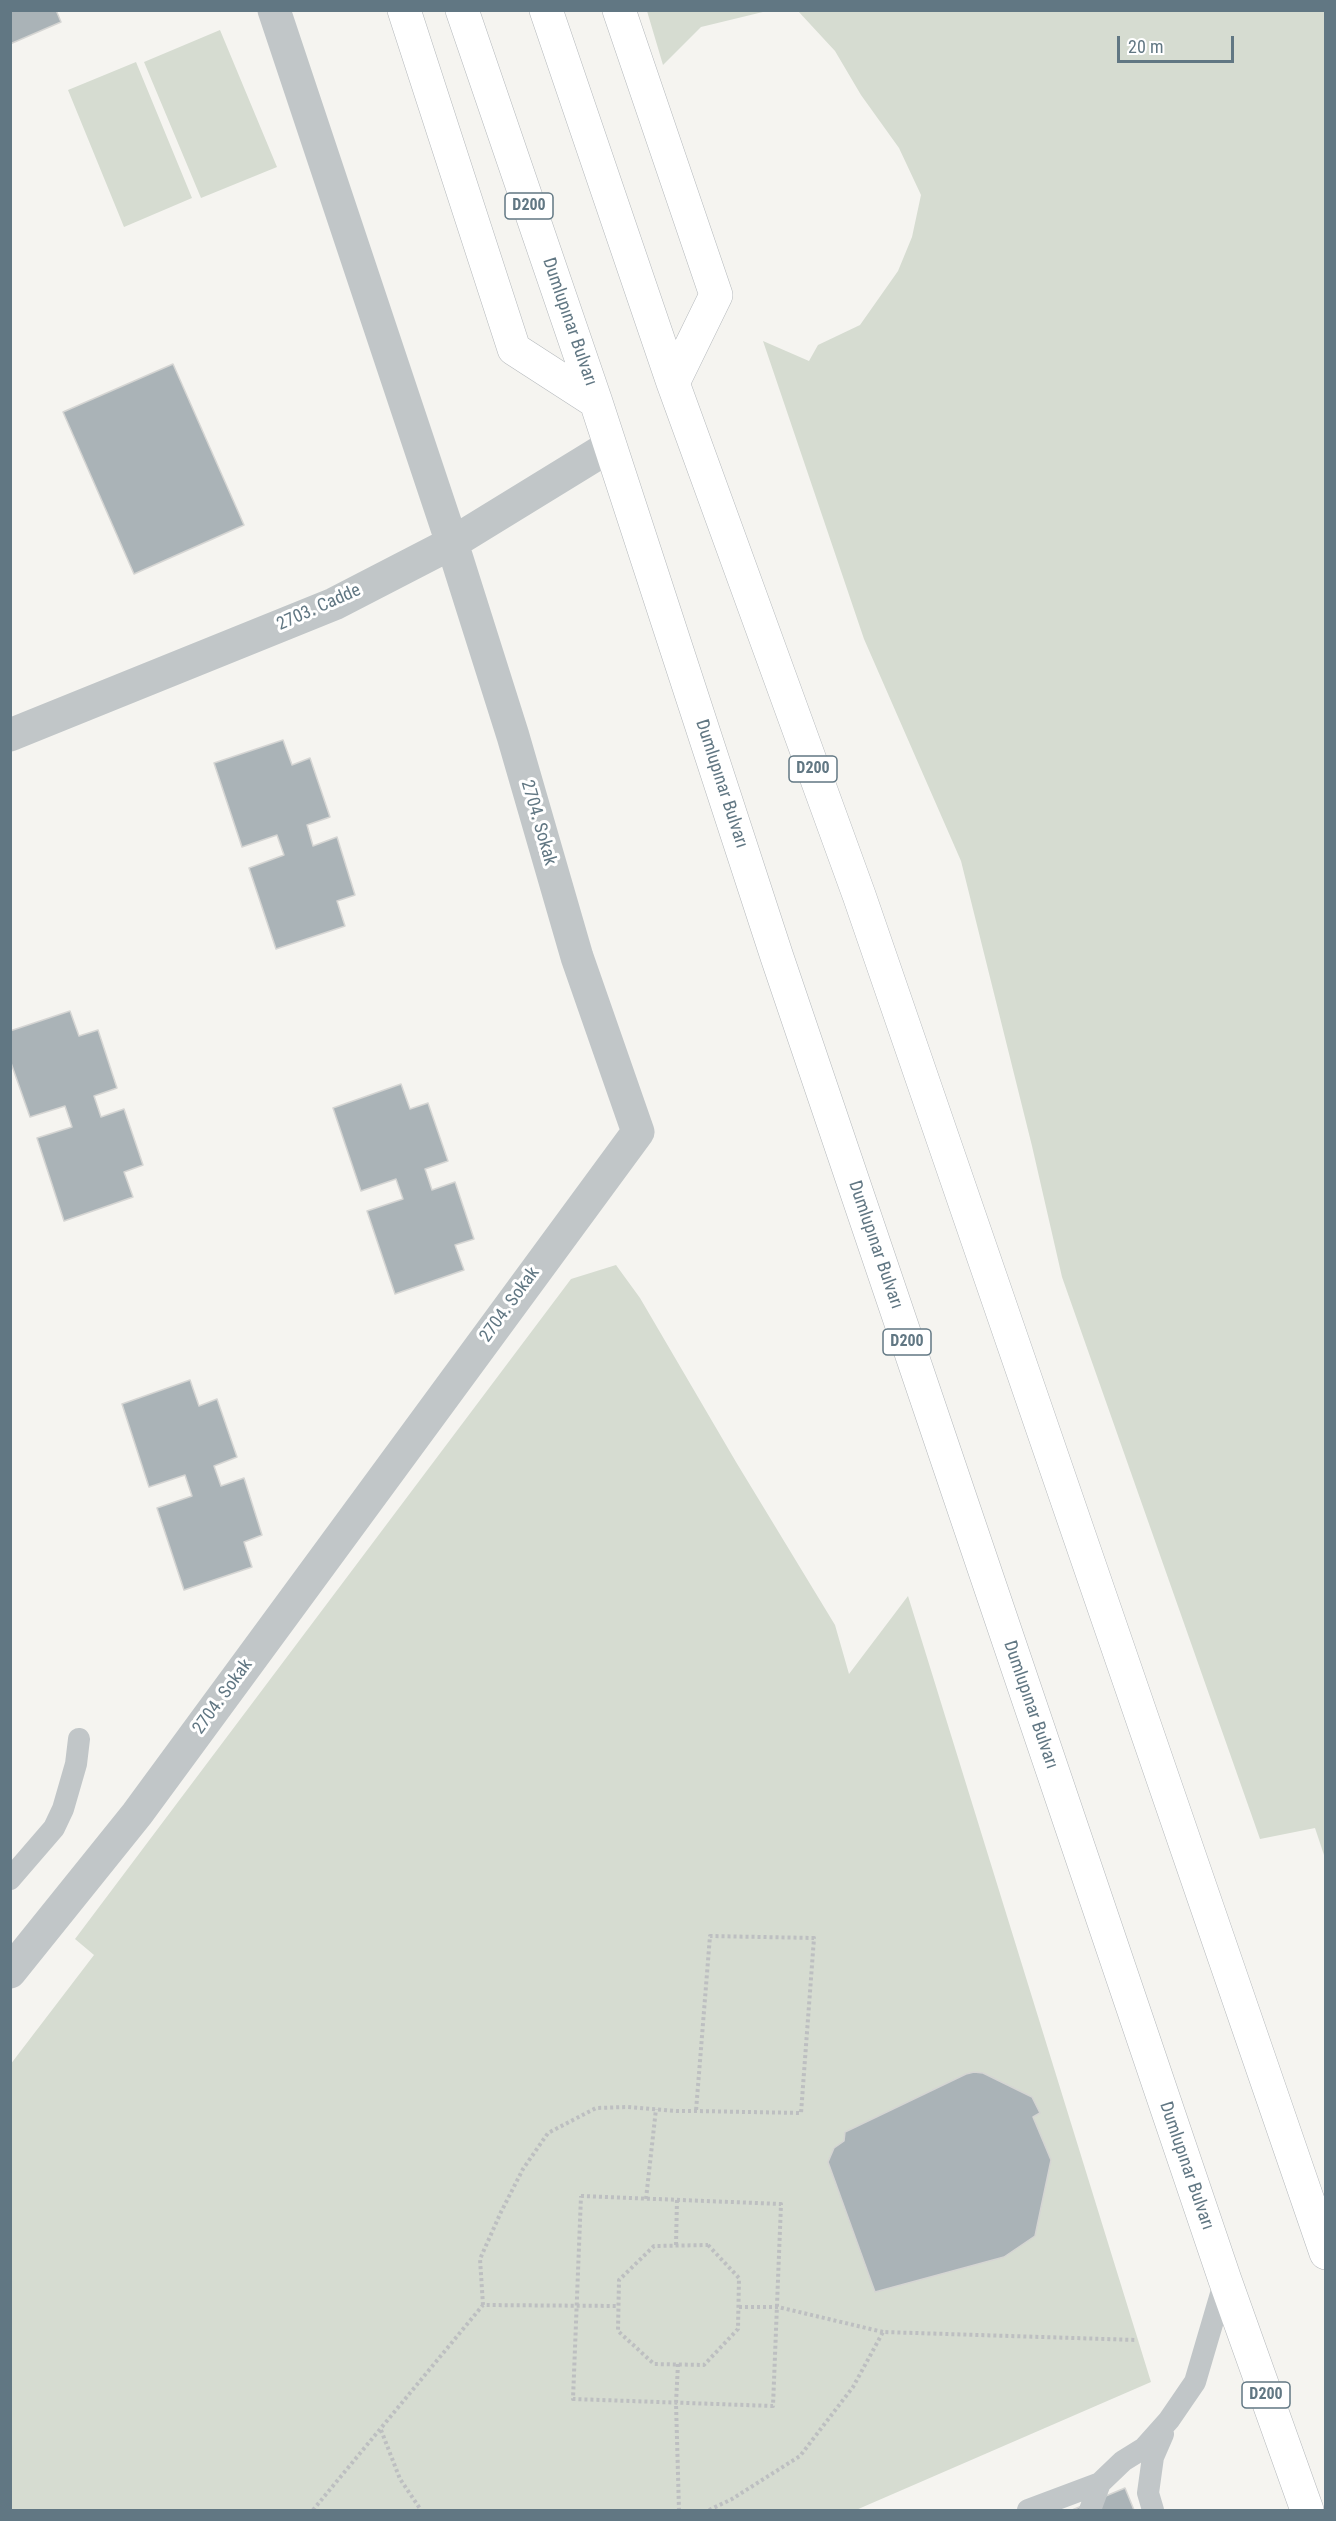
<!DOCTYPE html>
<html>
<head>
<meta charset="utf-8">
<style>
  body { margin:0 }
  #map { position:relative; width:1336px; height:2521px; overflow:hidden; background:#f5f4f0; font-family:"Roboto Condensed",sans-serif }
  canvas { display:block }
  .frame { position:absolute; inset:0; border:12px solid #617783; pointer-events:none }
  .scale { position:absolute; left:1117px; top:36px; width:117px; height:27px; box-sizing:border-box; border:3px solid #617783; border-top:0; padding-left:8px; font-size:18px; line-height:21px; white-space:nowrap; color:#617783; -webkit-text-stroke:4px #fff; paint-order:stroke }
</style>
</head>
<body>
<div id="map">
<canvas width="1336" height="2521"></canvas>
<div class="frame"></div>
<div class="scale">20 m</div>
</div>
<script>
const ctx = document.querySelector('canvas').getContext('2d');
ctx.lineJoin = 'round';
function fillPath(path, color) { ctx.fillStyle = color; ctx.fill(path, 'evenodd'); }
const shape = rows => new Path2D(rows.map(r => 'M' + r).join(''));
function stroke(path, color, width, dash) { ctx.strokeStyle = color; ctx.lineWidth = width; ctx.lineCap = dash ? 'butt' : 'round'; ctx.setLineDash(dash || []); ctx.stroke(path); }
function write(font, color, halo, rows, align = 'center') {
  ctx.font = font + ' "Roboto Condensed",sans-serif'; ctx.lineWidth = 6; ctx.setLineDash([]); ctx.textBaseline = 'middle'; ctx.strokeStyle = halo; ctx.fillStyle = color; for (const [text, x, y, turn = 0] of rows) {
    ctx.save(); ctx.translate(x, y); ctx.rotate((+turn || 0) * Math.PI / 180); ctx.textAlign = isNaN(turn) ? turn : align; if (halo) ctx.strokeText(text, 0, 0); ctx.fillText(text, 0, 0); ctx.restore();
  }
}
fillPath(shape([
  [647,11,647,10,767,11,701,27,663,65],
  [798,11,1325,11,1325,1858,1315,1828,1260,1839,1062,1277,1032,1146,961,861,864,639,763,341,809,361,818,345,860,325,898,271,912,237,921,195,899,148,861,95,835,51],
  [220,30,277,167,201,198,144,62],
  [136,62,192,198,124,227,68,90],
  [616,1265,640,1298,736,1462,835,1625,849,1674,908,1596,1151,2382,856,2510,11,2510,10,2065,94,1955,75,1939,571,1279]
]), '#d6dcd1');
const building = shape([
  [10,10,56,10,61,22,10,44,10,10],
  [173,364,244,525,134,574,63,412,173,364],
  [283,740,292,765,310,758,330,817,307,825,313,846,337,837,355,895,337,901,345,926,276,949,249,868,284,855,277,835,242,847,214,763,283,740],
  [70,1011,79,1036,98,1030,117,1088,94,1096,101,1117,124,1109,143,1165,124,1172,133,1197,64,1221,37,1138,72,1127,65,1106,30,1117,10,1060,10,1031,70,1011],
  [401,1084,410,1109,428,1103,448,1161,425,1169,432,1190,455,1182,474,1239,455,1245,464,1270,395,1294,367,1211,403,1199,396,1179,361,1191,333,1108,401,1084],
  [190,1380,199,1406,217,1399,237,1457,214,1466,221,1486,244,1478,262,1535,244,1542,252,1567,184,1590,157,1508,192,1496,185,1475,149,1487,122,1404,190,1380],
  [974,2072,983,2073,1032,2097,1040,2113,1033,2117,1051,2160,1035,2236,1004,2257,875,2292,828,2162,834,2148,844,2141,845,2132,966,2074,974,2072],
  [1125,2488,1134,2510,1072,2510,1125,2488]
]);
fillPath(building, '#aab3b7');
stroke(building, '#d5d5d3', 1.5);
const trunk = shape([
  [404,10,514,349,596,402],
  [462,10,596,402,777,957,1225,2280,1307,2510],
  [546,10,673,383,859,895,1326,2253],
  [619,10,716,295,673,383]
]);
stroke(trunk, '#b5b9bc', 34);
stroke(shape([
  [581,2196,781,2204,773,2406,573,2399,581,2196],
  [646,2199,656,2109],
  [676,2245,677,2200],
  [708,2245,739,2278,738,2329,704,2365,654,2364,618,2331,619,2280,654,2246,708,2245],
  [483,2305,480,2259,501,2212,523,2169,548,2133,596,2108,628,2107,677,2111,696,2111,801,2113,814,1938,710,1936,696,2111],
  [739,2307,778,2307,883,2332],
  [678,2364,676,2403,679,2510],
  [381,2430,400,2479,421,2510],
  [313,2510,483,2305,618,2306],
  [709,2510,732,2499,800,2456,853,2387,883,2332,1137,2340]
]), '#bdbfc1', 4, [3, 3]);
stroke(shape([
  [10,1879,54,1828,63,1809,76,1764,79,1739],
  [1028,2510,1100,2483],
  [1090,2510,1100,2483,1123,2461,1144,2448,1169,2420,1195,2382,1225,2280],
  [1153,2510,1148,2493,1153,2457,1163,2434]
]), '#c1c6c8', 22);
stroke(shape([
  [10,735,334,604,452,543,610,446],
  [10,1972,137,1814,638,1132,577,957,513,736,452,543,274,10]
]), '#c1c6c8', 33);
stroke(trunk, '#fff', 33);
for (const [x, y, w] of [
  [529,206,48],
  [813,769,48],
  [907,1342,48],
  [1266,2395,48]
]) { const box = new Path2D(); box.roundRect(x - w / 2, y - 13, w, 26, 4.5); ctx.fillStyle = '#fff'; ctx.fill(box); stroke(box, '#617783', 1.5); }
write('bold 16px', '#617783', null, [
  ["D200",529,206],
  ["D200",813,769],
  ["D200",907,1342],
  ["D200",1266,2395]
]);
write('18px', '#617783', '#fff', [
  ["Dumlupınar Bulvarı",569,322,71],
  ["2703. Cadde",319,608,-24],
  ["Dumlupınar Bulvarı",721,784,72],
  ["2704. Sokak",538,823,74],
  ["Dumlupınar Bulvarı",875,1245,71],
  ["2704. Sokak",510,1305,-54],
  ["2704. Sokak",223,1697,-54],
  ["Dumlupınar Bulvarı",1030,1705,71],
  ["Dumlupınar Bulvarı",1186,2166,71]
]);
</script>
</body>
</html>
